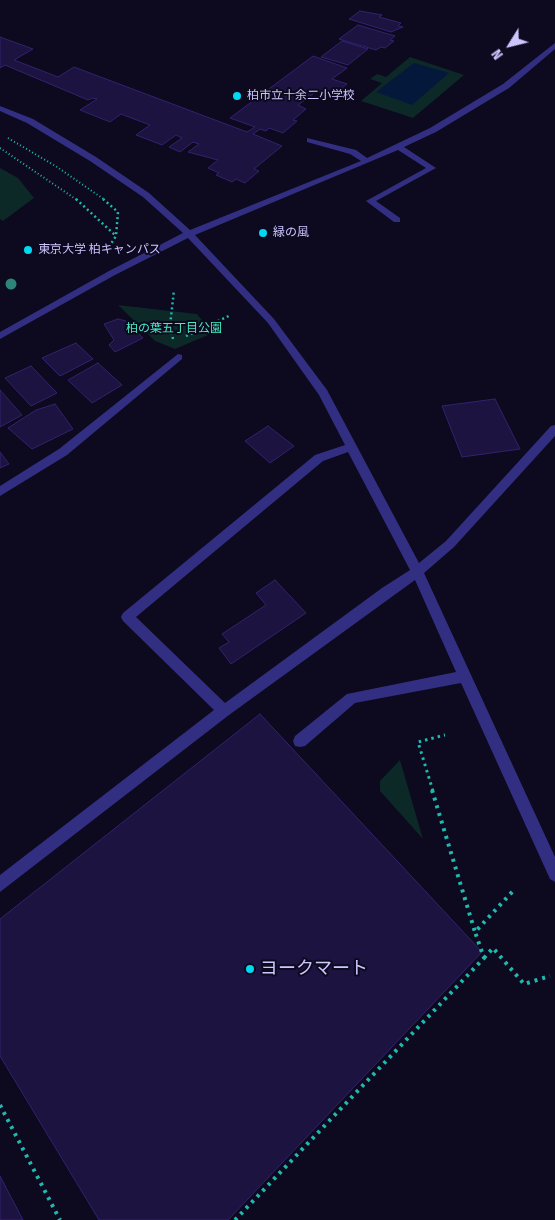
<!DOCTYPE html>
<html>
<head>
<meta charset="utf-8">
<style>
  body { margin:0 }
  #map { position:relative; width:555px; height:1220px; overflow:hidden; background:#0d091e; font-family:"Fira Sans Condensed",sans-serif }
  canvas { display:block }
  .north { position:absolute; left:485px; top:20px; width:50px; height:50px; -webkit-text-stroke:4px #0d091e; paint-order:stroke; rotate:234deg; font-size:14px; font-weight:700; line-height:20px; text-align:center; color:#ccc6ff }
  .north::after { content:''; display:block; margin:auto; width:18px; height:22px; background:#ccc6ff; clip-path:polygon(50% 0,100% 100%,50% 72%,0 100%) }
</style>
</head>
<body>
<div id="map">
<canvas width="555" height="1220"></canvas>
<div class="north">N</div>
</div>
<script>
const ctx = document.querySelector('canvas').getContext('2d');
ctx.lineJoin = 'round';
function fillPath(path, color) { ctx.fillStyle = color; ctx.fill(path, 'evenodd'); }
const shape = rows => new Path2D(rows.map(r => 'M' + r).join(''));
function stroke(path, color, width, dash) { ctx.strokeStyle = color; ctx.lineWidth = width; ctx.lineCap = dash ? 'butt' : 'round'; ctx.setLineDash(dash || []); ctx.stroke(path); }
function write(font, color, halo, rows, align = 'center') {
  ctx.font = font + ' "Fira Sans Condensed","Noto Sans JP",sans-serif'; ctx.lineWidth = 4; ctx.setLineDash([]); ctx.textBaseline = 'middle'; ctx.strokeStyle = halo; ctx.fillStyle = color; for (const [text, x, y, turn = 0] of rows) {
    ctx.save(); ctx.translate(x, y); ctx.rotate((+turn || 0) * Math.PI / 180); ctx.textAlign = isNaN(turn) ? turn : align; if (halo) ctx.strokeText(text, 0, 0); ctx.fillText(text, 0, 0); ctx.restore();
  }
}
fillPath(shape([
  [410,57,464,75,413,118,361,101,382,83,370,79,377,74,386,77],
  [0,168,18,178,34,198,3,221,0,219],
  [118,305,197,314,213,333,175,349,155,341],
  [400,760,423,839,380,791,380,781]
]), '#0c2827');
fillPath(shape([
  [414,63,449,73,412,105,376,92]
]), '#04183c');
const building = shape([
  [360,11,382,15,379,17,401,23,398,26,403,27,391,32,349,19,360,11],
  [358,25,395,36,390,40,394,41,385,48,381,47,376,50,339,39,358,25],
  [0,37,33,49,14,60,58,77,74,67,247,132,255,127,230,118,313,56,347,68,332,79,347,84,332,96,317,91,298,105,306,109,293,120,297,121,283,133,269,128,266,131,260,129,253,134,282,146,254,169,259,171,245,183,236,179,232,182,216,175,219,173,208,168,218,160,188,152,199,144,193,142,180,152,169,147,182,138,176,135,162,145,136,135,150,125,121,114,110,122,80,110,97,99,93,98,88,100,5,65,0,68,0,37],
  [342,41,368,49,348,65,321,57,342,41],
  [118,319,126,321,143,338,115,352,109,345,114,340,104,324,118,319],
  [76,343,93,359,60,376,42,358,76,343],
  [98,363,122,385,92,403,68,380,98,363],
  [31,366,57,393,31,406,5,378,31,366],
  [0,390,22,415,0,427,0,390],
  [495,399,520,449,462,457,442,406,495,399],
  [55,404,73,429,32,449,8,428,36,410,55,404],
  [268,426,294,446,270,463,245,441,268,426],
  [0,452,9,464,0,468,0,452],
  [275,580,306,613,231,664,219,648,229,642,222,634,266,605,256,593,275,580],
  [260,714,482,952,228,1220,99,1220,0,1056,0,919,260,714],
  [0,1176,23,1220,0,1220,0,1176]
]);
fillPath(building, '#1c1340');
stroke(building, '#32236f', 1);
stroke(shape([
  [8,138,57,167,105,200],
  [0,148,77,200]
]), '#20b9b0', 2, [1, 2.5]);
stroke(shape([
  [76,199,115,235],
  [103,199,118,212,116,236,107,250],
  [186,336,231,315],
  [173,339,170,326,174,290]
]), '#20b9b0', 2.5, [2, 3]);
stroke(shape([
  [433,791,418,742,445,735]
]), '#20b9b0', 3, [2.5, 4]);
stroke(shape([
  [432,790,475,932,513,891],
  [484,958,493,948,524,984,550,976],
  [0,1105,60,1220],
  [235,1220,484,958,475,932]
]), '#20b9b0', 4, [3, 5]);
fillPath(shape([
  [555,43,555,49,509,88,436,132,404,147,436,168,376,201,400,218,400,222,394,222,366,201,426,168,398,150,195,235,274,319,327,390,419,563,446,541,551,426,555,425,555,436,454,547,424,573,555,857,555,882,550,879,461,683,355,703,305,746,300,747,295,746,293,741,295,736,347,694,456,672,415,580,229,715,0,892,0,875,214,710,123,621,121,617,123,613,315,455,345,445,319,395,268,323,188,238,115,275,0,339,0,332,109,271,183,233,143,197,90,161,27,123,0,111,0,106,33,119,96,157,149,193,190,230,361,161,350,154,307,142,307,138,356,150,367,158,430,128,503,84,555,43],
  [348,452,410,570,382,588,225,703,136,617,323,461,348,452],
  [178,354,182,355,182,359,67,455,0,496,0,486,59,449,178,354]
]), '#322f82');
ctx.fillStyle = '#2c8578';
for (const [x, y] of [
  [11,284]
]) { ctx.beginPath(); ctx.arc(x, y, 5.5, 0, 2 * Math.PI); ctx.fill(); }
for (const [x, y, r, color] of [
  [237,96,5,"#00d9f1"],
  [263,233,5,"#00d9f1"],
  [28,250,5,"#00d9f1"],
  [250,969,5,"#00d9f1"]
]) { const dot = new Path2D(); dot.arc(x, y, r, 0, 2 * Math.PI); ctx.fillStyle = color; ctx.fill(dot); stroke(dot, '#0d091e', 2); }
write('12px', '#ccc6ff', '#0d091e', [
  ["柏市立十余二小学校",247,96],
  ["緑の風",273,233],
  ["東京大学 柏キャンパス",38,250]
], 'left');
write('12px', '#46ebc1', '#0d091e', [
  ["柏の葉五丁目公園",174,329]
]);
write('18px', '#ccc6ff', '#0d091e', [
  ["ヨークマート",260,969]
], 'left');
</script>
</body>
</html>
